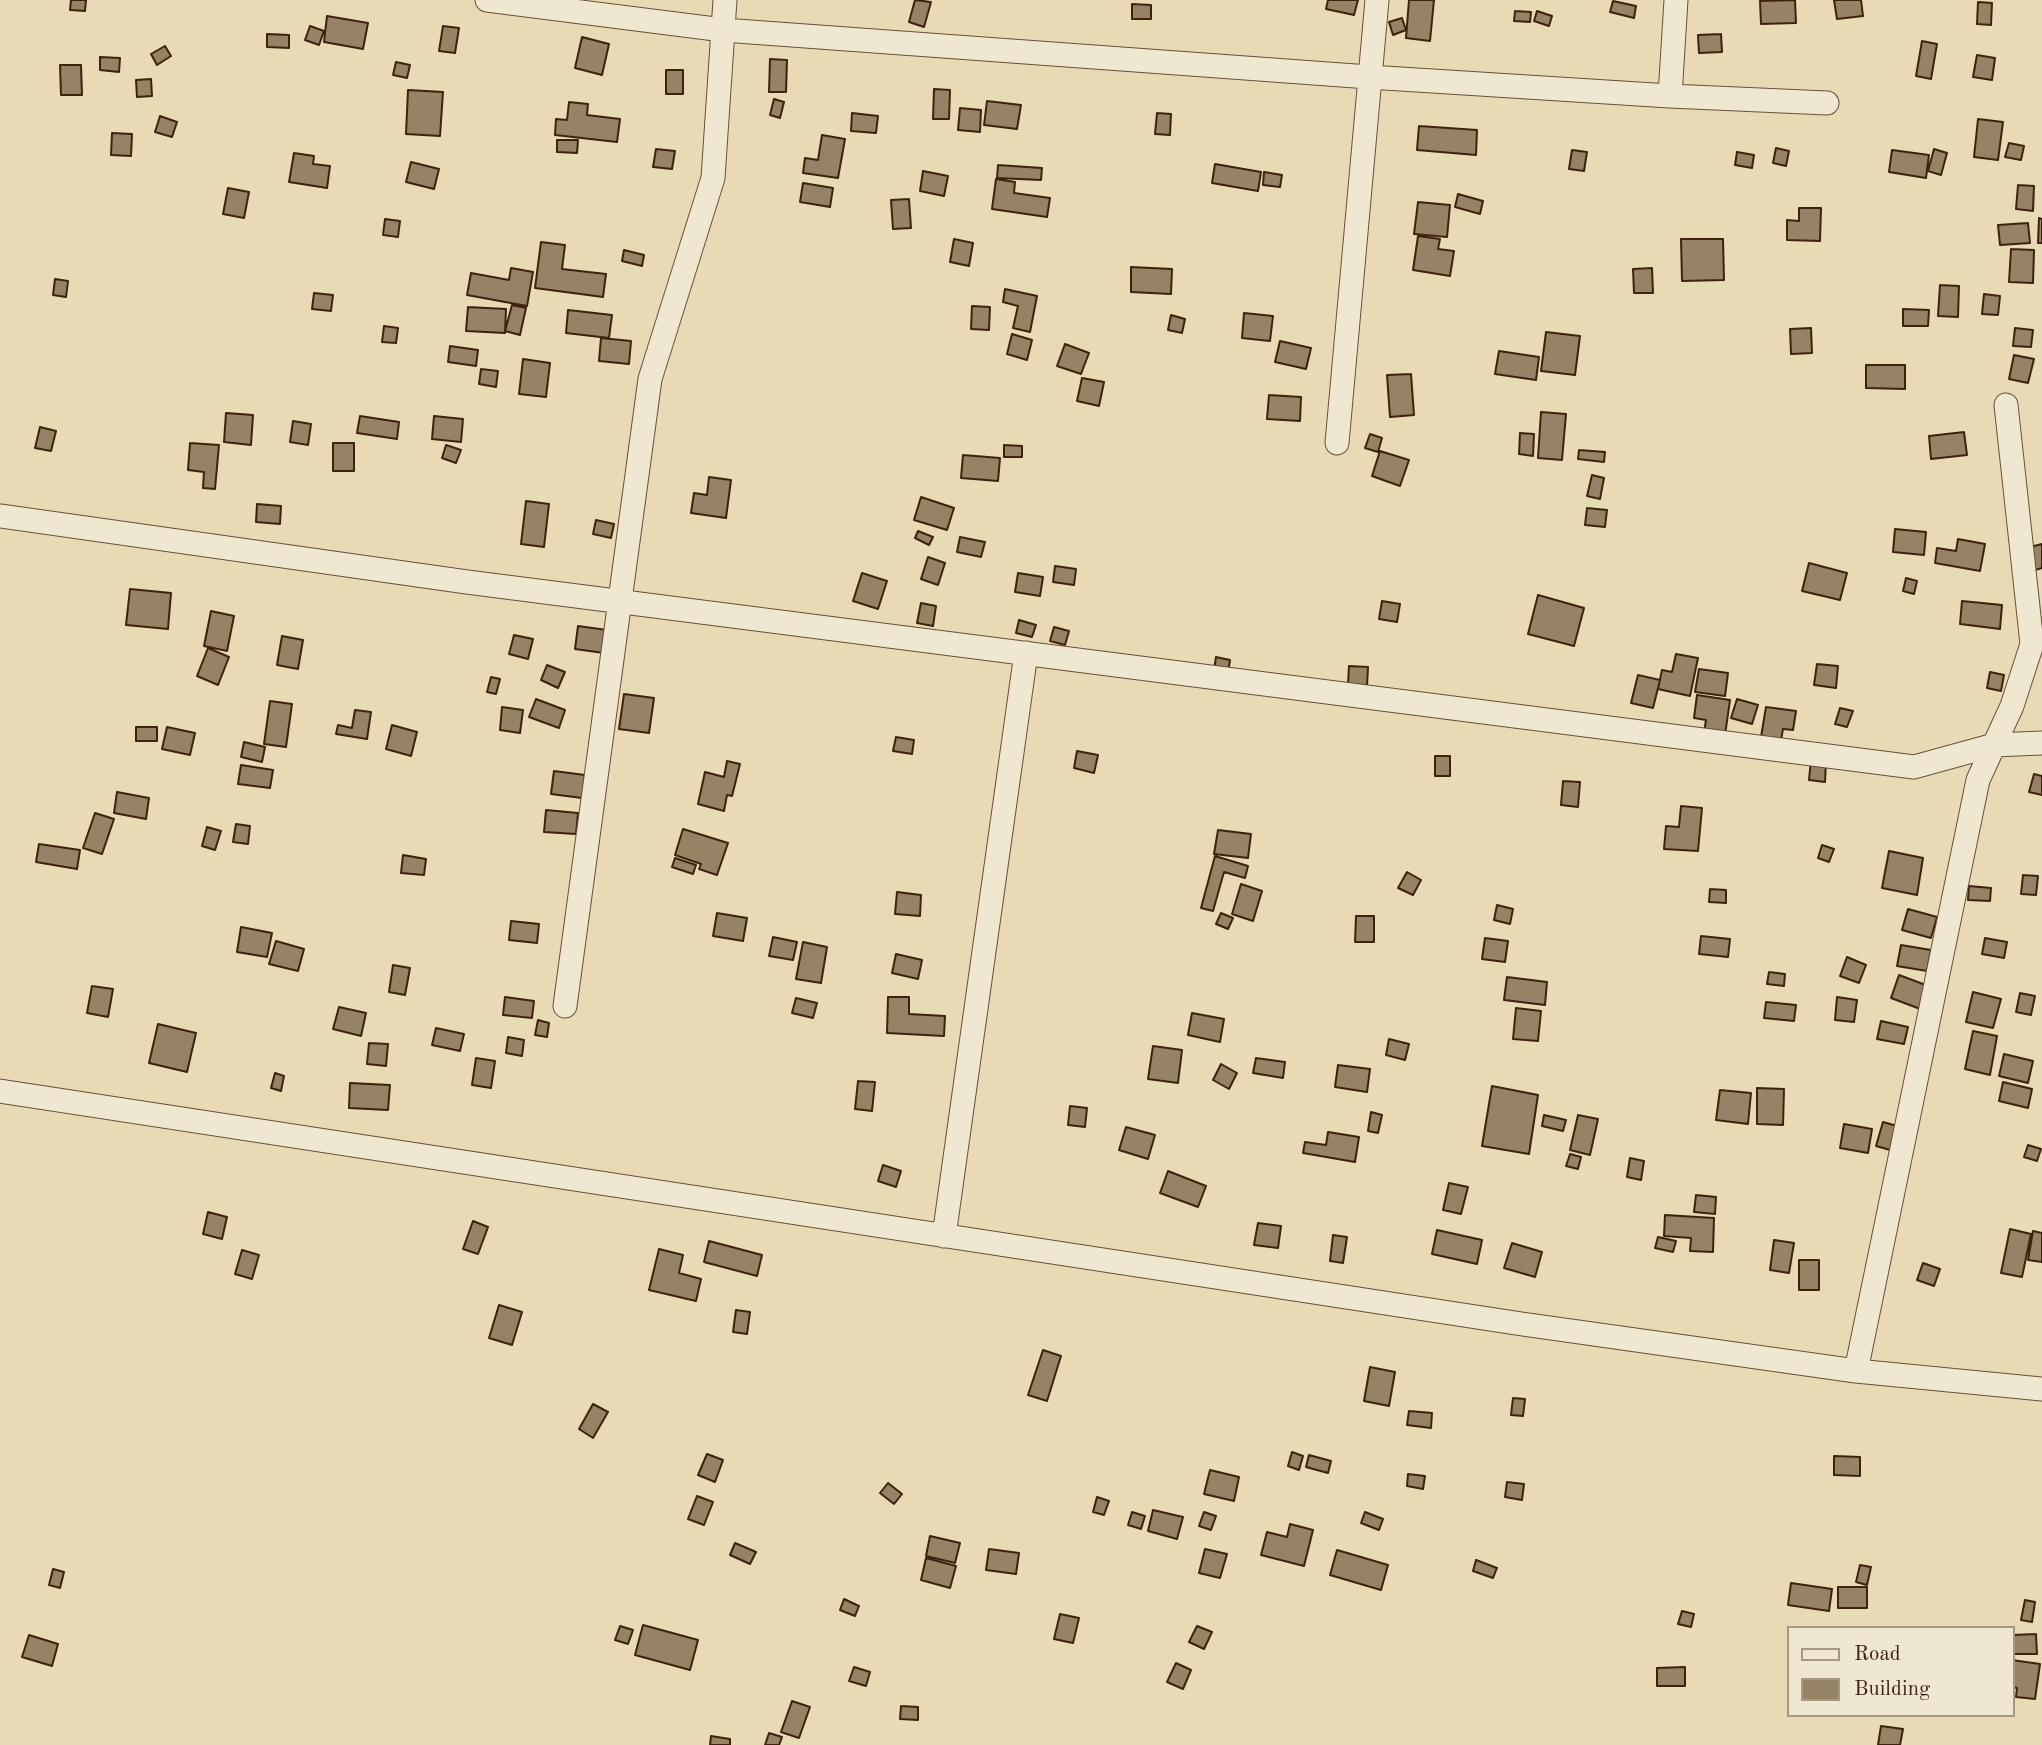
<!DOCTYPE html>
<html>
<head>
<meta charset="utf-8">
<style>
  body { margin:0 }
  #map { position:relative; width:2042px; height:1745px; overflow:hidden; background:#e7dab5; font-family:"Old Standard TT",serif }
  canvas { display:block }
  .legend { position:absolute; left:1787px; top:1626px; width:228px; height:91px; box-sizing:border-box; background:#efe7cf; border:2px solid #a89882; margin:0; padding:9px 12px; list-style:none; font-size:21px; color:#3e220e }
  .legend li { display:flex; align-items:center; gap:14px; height:35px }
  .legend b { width:35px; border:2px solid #a89882 }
</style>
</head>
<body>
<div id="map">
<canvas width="2042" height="1745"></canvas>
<ul class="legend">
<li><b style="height:9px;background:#efe7cf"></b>Road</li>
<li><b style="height:19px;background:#968265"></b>Building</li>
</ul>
</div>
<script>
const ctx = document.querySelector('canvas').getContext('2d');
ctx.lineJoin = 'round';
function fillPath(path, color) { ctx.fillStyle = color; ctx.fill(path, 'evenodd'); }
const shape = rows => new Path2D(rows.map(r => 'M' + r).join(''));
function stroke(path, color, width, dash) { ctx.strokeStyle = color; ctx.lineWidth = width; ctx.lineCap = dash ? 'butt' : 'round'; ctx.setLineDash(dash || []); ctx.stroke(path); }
const building = shape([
  [71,0,86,0,85,11,70,10,71,0],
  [915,0,931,2,924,27,909,22,915,0],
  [1328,0,1358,0,1354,15,1326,9,1328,0],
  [1409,0,1434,0,1430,41,1406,38,1409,0],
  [1795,0,1796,23,1761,24,1760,1,1795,0],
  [1834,0,1861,0,1863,16,1837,19,1834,0],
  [1613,1,1636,6,1634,18,1610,12,1613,1],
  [1978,2,1992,3,1991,25,1977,24,1978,2],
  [1132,4,1151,5,1151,19,1132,19,1132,4],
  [1515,11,1531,12,1530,22,1514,21,1515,11],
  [1537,11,1552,16,1549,26,1534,21,1537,11],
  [327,16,368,23,363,49,324,42,327,16],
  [1402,18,1406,30,1393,35,1389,22,1402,18],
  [310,26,324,31,319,45,305,40,310,26],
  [443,26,459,28,455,53,439,51,443,26],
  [267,34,289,35,289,48,267,47,267,34],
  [1721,34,1722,52,1699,53,1698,35,1721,34],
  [582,37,609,44,602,75,575,68,582,37],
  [1922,41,1937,44,1931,79,1916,76,1922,41],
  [165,46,171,56,157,65,151,54,165,46],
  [1977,55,1995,58,1992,80,1973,77,1977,55],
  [100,57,120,58,119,72,100,70,100,57],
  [770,59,787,60,786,92,769,92,770,59],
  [396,62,410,65,407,78,393,75,396,62],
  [60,65,81,65,82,95,61,95,60,65],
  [666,70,683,70,683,94,666,94,666,70],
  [151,79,152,96,137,97,136,80,151,79],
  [934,89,950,90,949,119,933,119,934,89],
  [408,90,443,92,440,136,406,134,408,90],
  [774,99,784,102,780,118,770,115,774,99],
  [987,101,1021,105,1017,129,984,125,987,101],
  [569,102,588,104,587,115,620,119,617,142,555,135,556,119,567,120,569,102],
  [960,108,981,110,980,132,958,130,960,108],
  [852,113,878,116,876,133,851,131,852,113],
  [1157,113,1171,114,1170,135,1155,134,1157,113],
  [160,116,177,122,172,137,155,132,160,116],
  [1978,119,2003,122,1998,160,1974,157,1978,119],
  [1419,126,1477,130,1476,155,1417,150,1419,126],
  [112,133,132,134,131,156,111,155,112,133],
  [822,135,845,139,838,178,803,173,805,158,818,160,822,135],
  [557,140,578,140,577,153,557,152,557,140],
  [2009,143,2024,146,2021,160,2005,157,2009,143],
  [1776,148,1789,151,1786,166,1773,163,1776,148],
  [656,149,675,151,672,169,653,167,656,149],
  [1934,149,1947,153,1941,175,1928,171,1934,149],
  [1572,150,1587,152,1584,171,1569,169,1572,150],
  [1892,150,1929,155,1926,178,1889,172,1892,150],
  [1737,152,1754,155,1752,168,1735,165,1737,152],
  [294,153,314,156,313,164,330,166,327,188,289,182,294,153],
  [411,162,439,169,434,189,406,182,411,162],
  [1215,164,1261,172,1258,191,1212,183,1215,164],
  [998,165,1042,168,1041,180,997,178,998,165],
  [923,171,948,176,944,196,920,191,923,171],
  [1264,172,1282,175,1280,187,1263,185,1264,172],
  [996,179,1015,182,1014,193,1050,198,1047,217,992,209,996,179],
  [803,183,833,188,830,207,800,202,803,183],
  [2018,185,2034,186,2033,211,2016,209,2018,185],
  [228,188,249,192,244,218,223,214,228,188],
  [1458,194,1483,201,1480,214,1455,207,1458,194],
  [909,199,911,228,893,229,891,200,909,199],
  [1418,202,1450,205,1447,237,1414,234,1418,202],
  [1799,208,1821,208,1820,241,1787,240,1787,220,1799,221,1799,208],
  [2039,218,2042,219,2042,243,2038,243,2039,218],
  [385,219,400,221,398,237,383,235,385,219],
  [2028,223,2030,243,2000,245,1998,225,2028,223],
  [1418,236,1440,239,1438,249,1454,251,1450,276,1413,270,1418,236],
  [954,239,973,243,969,266,950,262,954,239],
  [1681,239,1723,239,1724,280,1682,281,1681,239],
  [541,242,565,245,562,269,606,274,603,297,535,288,541,242],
  [2011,249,2034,250,2033,283,2009,282,2011,249],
  [624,250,644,255,642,266,622,261,624,250],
  [1131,267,1172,269,1171,294,1131,292,1131,267],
  [511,268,533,272,527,306,467,295,471,273,509,280,511,268],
  [1652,268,1653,293,1634,293,1633,269,1652,268],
  [55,279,68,281,66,297,53,295,55,279],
  [1940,285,1959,286,1958,317,1938,316,1940,285],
  [1005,289,1037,296,1030,332,1013,328,1018,306,1003,302,1005,289],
  [314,293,333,295,331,311,312,309,314,293],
  [1984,294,2000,296,1998,315,1982,314,1984,294],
  [512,305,526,308,520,335,505,331,512,305],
  [972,306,990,307,989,330,971,329,972,306],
  [468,307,506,309,505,333,466,331,468,307],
  [1903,309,1929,310,1928,326,1903,326,1903,309],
  [568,310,612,315,609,338,566,333,568,310],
  [1244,313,1273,316,1270,341,1242,338,1244,313],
  [1171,315,1185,319,1182,333,1168,330,1171,315],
  [384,326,398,328,396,343,382,342,384,326],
  [1811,328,1812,353,1791,354,1790,329,1811,328],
  [2015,328,2033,330,2031,347,2013,346,2015,328],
  [1546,332,1580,336,1575,375,1541,371,1546,332],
  [1012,334,1032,340,1027,360,1007,354,1012,334],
  [601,338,631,341,629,364,599,361,601,338],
  [1280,341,1311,348,1306,369,1275,362,1280,341],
  [1065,344,1089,353,1081,374,1057,366,1065,344],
  [450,346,478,350,476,366,448,362,450,346],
  [1499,351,1539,357,1536,380,1495,374,1499,351],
  [2014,355,2034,359,2028,383,2009,379,2014,355],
  [523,359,550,363,546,397,519,394,523,359],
  [1866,365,1905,365,1905,389,1866,388,1866,365],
  [481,369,498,371,496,387,479,384,481,369],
  [1411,374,1414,415,1390,417,1387,375,1411,374],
  [1082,378,1104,382,1099,406,1077,401,1082,378],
  [1269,395,1301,397,1300,421,1267,419,1269,395],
  [1541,412,1566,414,1562,460,1538,458,1541,412],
  [226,413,253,415,251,445,224,442,226,413],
  [360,416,399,422,397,439,357,433,360,416],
  [434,416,463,419,461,442,432,439,434,416],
  [293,421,311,424,308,445,290,442,293,421],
  [40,427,56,431,51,451,35,448,40,427],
  [1964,432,1967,455,1931,459,1929,436,1964,432],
  [1520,433,1534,434,1533,456,1519,454,1520,433],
  [1370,434,1382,438,1378,452,1365,448,1370,434],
  [190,443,219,445,215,489,203,488,204,472,188,470,190,443],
  [333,443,354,443,354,471,333,471,333,443],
  [446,445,461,450,456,463,442,458,446,445],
  [1004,445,1022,446,1022,457,1004,457,1004,445],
  [1579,450,1605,452,1604,462,1578,459,1579,450],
  [1380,451,1409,460,1400,486,1372,476,1380,451],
  [963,455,1000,458,998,481,961,478,963,455],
  [1592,475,1604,478,1600,499,1587,496,1592,475],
  [709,477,731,480,726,518,691,513,694,493,707,495,709,477],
  [921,497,954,508,947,530,914,520,921,497],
  [526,501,549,504,544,547,521,544,526,501],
  [257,504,281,506,280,524,256,522,257,504],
  [1587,508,1607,510,1605,527,1585,525,1587,508],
  [596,520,614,524,611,538,593,534,596,520],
  [1895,529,1926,532,1924,555,1893,552,1895,529],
  [918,531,933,537,929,545,915,538,918,531],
  [960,537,985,542,981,557,957,552,960,537],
  [1958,539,1985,544,1980,571,1935,563,1937,548,1956,551,1958,539],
  [2042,544,2042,568,2032,571,2026,548,2042,544],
  [928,557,945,563,938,585,921,579,928,557],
  [1809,563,1847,573,1840,600,1802,591,1809,563],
  [1055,566,1076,569,1074,585,1053,582,1055,566],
  [862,573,887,581,878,609,853,601,862,573],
  [1018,573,1043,577,1040,596,1015,592,1018,573],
  [1906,578,1917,581,1914,594,1903,591,1906,578],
  [130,589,171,593,168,629,126,625,130,589],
  [1538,595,1584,608,1574,646,1528,634,1538,595],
  [1382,601,1400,604,1397,622,1379,619,1382,601],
  [1962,601,2002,605,2000,629,1960,624,1962,601],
  [921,603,936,606,933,626,917,623,921,603],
  [211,611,234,616,227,651,204,646,211,611],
  [1019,620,1036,625,1032,637,1016,633,1019,620],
  [578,626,607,630,604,653,575,649,578,626],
  [1054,627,1069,631,1065,645,1050,641,1054,627],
  [514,635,533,639,528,659,509,654,514,635],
  [282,636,303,640,298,669,277,665,282,636],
  [208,648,229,657,218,685,197,676,208,648],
  [1676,654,1698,658,1690,696,1658,689,1662,670,1672,672,1676,654],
  [1216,657,1230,660,1228,673,1214,670,1216,657],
  [1817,664,1838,666,1836,688,1814,685,1817,664],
  [547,665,565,672,558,688,541,680,547,665],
  [1349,666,1368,667,1367,686,1348,685,1349,666],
  [1699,669,1728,673,1725,696,1695,692,1699,669],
  [1990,672,2004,675,2001,691,1987,688,1990,672],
  [1638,675,1660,680,1653,708,1631,703,1638,675],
  [491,677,500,679,496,694,487,692,491,677],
  [624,694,654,698,649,733,619,729,624,694],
  [1697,695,1730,700,1725,735,1704,733,1706,720,1694,718,1697,695],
  [536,699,565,710,559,728,529,717,536,699],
  [1737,699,1758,705,1752,724,1731,718,1737,699],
  [270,701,292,704,286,747,264,744,270,701],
  [502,707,523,710,520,733,500,730,502,707],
  [1766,707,1796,711,1793,730,1783,729,1779,752,1759,749,1766,707],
  [1840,708,1853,711,1847,727,1835,724,1840,708],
  [355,710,371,712,367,739,336,734,338,725,352,728,355,710],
  [392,725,417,732,411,756,386,749,392,725],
  [136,727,157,727,157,741,136,741,136,727],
  [167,727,195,733,190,755,162,749,167,727],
  [896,737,914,740,912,754,893,751,896,737],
  [244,742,265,747,262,762,241,757,244,742],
  [1077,751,1098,755,1094,773,1074,768,1077,751],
  [1435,756,1450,756,1450,776,1435,776,1435,756],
  [1811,759,1826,761,1825,782,1809,780,1811,759],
  [727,761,740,764,732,796,727,795,724,811,698,804,705,772,724,777,727,761],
  [241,765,273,770,270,788,238,784,241,765],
  [554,771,585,775,582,798,551,794,554,771],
  [2034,774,2042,776,2042,795,2029,792,2034,774],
  [1563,781,1580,782,1578,807,1561,805,1563,781],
  [117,792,149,798,146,819,114,813,117,792],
  [1681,806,1702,808,1698,851,1664,849,1666,826,1679,827,1681,806],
  [546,810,578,813,576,834,544,832,546,810],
  [95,813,114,819,102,854,83,848,95,813],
  [236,824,250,826,248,844,233,842,236,824],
  [207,827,221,831,215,850,202,846,207,827],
  [683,829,728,843,717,875,699,869,701,864,675,855,683,829],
  [1218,830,1251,834,1248,858,1214,854,1218,830],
  [39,844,80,850,77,869,36,862,39,844],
  [1822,845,1834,849,1829,862,1818,858,1822,845],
  [1889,851,1923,858,1917,895,1882,888,1889,851],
  [403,855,426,859,424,875,401,873,403,855],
  [1215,856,1248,866,1245,878,1224,872,1213,911,1201,908,1215,856],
  [675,858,696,865,693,874,672,867,675,858],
  [1407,872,1421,880,1413,895,1398,888,1407,872],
  [2023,875,2038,876,2036,895,2021,894,2023,875],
  [1241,884,1262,891,1253,921,1232,914,1241,884],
  [1969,886,1991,888,1990,901,1968,900,1969,886],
  [1710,889,1726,890,1726,903,1709,902,1710,889],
  [897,892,921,895,920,916,895,914,897,892],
  [1497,905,1513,909,1510,924,1494,920,1497,905],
  [1908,909,1937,917,1931,938,1902,930,1908,909],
  [717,913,747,918,743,941,713,936,717,913],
  [1221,913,1233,918,1228,929,1216,924,1221,913],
  [1356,916,1374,916,1374,942,1355,942,1356,916],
  [511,921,539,924,537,943,509,940,511,921],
  [241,927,272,933,267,957,237,952,241,927],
  [1701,936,1730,939,1728,957,1699,954,1701,936],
  [773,937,797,942,793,960,769,956,773,937],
  [1485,938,1508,941,1505,962,1482,959,1485,938],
  [1985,938,2007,942,2004,958,1982,954,1985,938],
  [276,941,304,949,298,971,269,964,276,941],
  [803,942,827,947,821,983,796,979,803,942],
  [1901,945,1931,950,1927,971,1897,966,1901,945],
  [896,954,922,960,918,979,892,973,896,954],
  [1847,957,1866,965,1859,983,1840,976,1847,957],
  [393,965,410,968,405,995,389,992,393,965],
  [1769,972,1785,974,1784,986,1767,984,1769,972],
  [1899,975,1931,987,1923,1010,1891,998,1899,975],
  [1507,977,1547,982,1545,1005,1504,1000,1507,977],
  [92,986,113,989,108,1017,87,1013,92,986],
  [1973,992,2001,999,1993,1028,1966,1022,1973,992],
  [2020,993,2035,996,2031,1015,2016,1012,2020,993],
  [505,997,534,1001,532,1018,503,1015,505,997],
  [888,997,909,997,909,1014,945,1016,944,1036,887,1033,888,997],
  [1837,997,1857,1000,1854,1022,1835,1020,1837,997],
  [796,998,817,1003,813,1018,792,1013,796,998],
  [1766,1002,1796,1005,1794,1021,1764,1018,1766,1002],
  [339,1007,366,1013,361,1036,333,1029,339,1007],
  [1516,1008,1541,1011,1538,1041,1513,1039,1516,1008],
  [1192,1013,1224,1019,1220,1042,1188,1035,1192,1013],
  [538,1020,549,1023,547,1037,535,1035,538,1020],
  [1881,1021,1908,1027,1904,1044,1877,1039,1881,1021],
  [158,1024,196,1033,187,1072,149,1063,158,1024],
  [436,1028,464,1034,460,1051,432,1045,436,1028],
  [1973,1031,1997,1036,1990,1075,1965,1069,1973,1031],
  [508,1037,524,1040,522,1056,506,1053,508,1037],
  [1389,1039,1409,1044,1405,1060,1386,1055,1389,1039],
  [369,1043,388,1044,386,1066,367,1064,369,1043],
  [1153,1046,1182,1050,1178,1083,1148,1079,1153,1046],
  [2004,1054,2033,1061,2028,1083,1999,1076,2004,1054],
  [476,1058,495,1061,491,1088,472,1085,476,1058],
  [1256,1058,1285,1062,1283,1078,1253,1073,1256,1058],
  [1221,1064,1237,1073,1229,1089,1213,1080,1221,1064],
  [1338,1065,1370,1069,1367,1092,1335,1087,1338,1065],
  [275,1073,284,1076,281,1091,271,1088,275,1073],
  [858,1081,875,1082,872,1111,855,1109,858,1081],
  [2003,1082,2032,1089,2028,1108,1999,1101,2003,1082],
  [350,1083,390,1085,388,1110,349,1108,350,1083],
  [1492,1086,1538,1095,1529,1154,1482,1146,1492,1086],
  [1757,1088,1784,1089,1783,1125,1757,1124,1757,1088],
  [1720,1090,1751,1093,1748,1124,1716,1120,1720,1090],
  [1070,1106,1087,1108,1085,1127,1068,1125,1070,1106],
  [1371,1112,1382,1115,1378,1133,1368,1131,1371,1112],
  [1544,1115,1566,1120,1563,1131,1542,1126,1544,1115],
  [1578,1115,1598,1119,1590,1155,1570,1150,1578,1115],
  [1883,1122,1915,1131,1908,1155,1876,1146,1883,1122],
  [1844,1124,1872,1129,1868,1153,1840,1148,1844,1124],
  [1126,1127,1155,1135,1148,1159,1119,1150,1126,1127],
  [1328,1132,1359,1137,1355,1162,1303,1153,1305,1142,1326,1145,1328,1132],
  [2028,1145,2041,1149,2037,1161,2024,1157,2028,1145],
  [1570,1154,1581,1157,1578,1169,1566,1166,1570,1154],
  [1630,1158,1644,1161,1641,1180,1627,1177,1630,1158],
  [883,1165,901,1171,896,1187,878,1181,883,1165],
  [1168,1171,1206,1186,1198,1207,1160,1193,1168,1171],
  [1449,1183,1468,1187,1461,1214,1443,1210,1449,1183],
  [1696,1195,1716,1197,1715,1214,1694,1212,1696,1195],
  [208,1212,227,1217,222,1239,203,1234,208,1212],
  [1665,1215,1714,1218,1713,1252,1690,1251,1691,1238,1664,1236,1665,1215],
  [473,1221,488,1227,478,1254,463,1249,473,1221],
  [1258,1223,1281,1226,1278,1248,1254,1245,1258,1223],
  [2010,1229,2031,1234,2022,1277,2001,1273,2010,1229],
  [1437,1230,1482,1240,1477,1264,1432,1254,1437,1230],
  [2033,1231,2042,1233,2042,1262,2028,1260,2033,1231],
  [1333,1235,1347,1237,1343,1263,1330,1261,1333,1235],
  [1658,1237,1676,1241,1673,1252,1655,1248,1658,1237],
  [1774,1240,1794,1243,1789,1273,1770,1270,1774,1240],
  [709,1241,762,1255,757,1276,704,1262,709,1241],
  [1512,1243,1542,1252,1535,1277,1504,1268,1512,1243],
  [659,1249,683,1255,679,1273,701,1279,696,1301,649,1290,659,1249],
  [242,1250,259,1255,252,1279,235,1274,242,1250],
  [1799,1260,1819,1260,1819,1290,1799,1290,1799,1260],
  [1923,1263,1940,1269,1934,1286,1917,1280,1923,1263],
  [499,1305,522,1312,512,1345,489,1338,499,1305],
  [736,1310,750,1312,747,1334,733,1332,736,1310],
  [1043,1350,1061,1356,1047,1401,1028,1395,1043,1350],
  [1370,1367,1395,1372,1389,1406,1364,1401,1370,1367],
  [1513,1398,1525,1399,1523,1416,1511,1415,1513,1398],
  [593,1404,608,1412,593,1438,579,1429,593,1404],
  [1409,1411,1432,1413,1431,1428,1407,1425,1409,1411],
  [1292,1452,1303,1456,1299,1470,1288,1466,1292,1452],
  [707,1454,723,1460,715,1482,698,1475,707,1454],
  [1309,1455,1331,1461,1328,1473,1306,1467,1309,1455],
  [1834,1456,1860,1457,1860,1476,1834,1475,1834,1456],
  [1210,1470,1239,1477,1234,1501,1204,1494,1210,1470],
  [1408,1474,1425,1476,1423,1489,1407,1486,1408,1474],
  [1507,1482,1524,1484,1522,1500,1505,1497,1507,1482],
  [888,1483,902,1494,894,1504,880,1493,888,1483],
  [697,1496,713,1502,704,1525,688,1519,697,1496],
  [1097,1497,1109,1501,1104,1515,1093,1512,1097,1497],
  [1153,1510,1183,1517,1177,1539,1148,1531,1153,1510],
  [1132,1512,1145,1516,1141,1529,1128,1525,1132,1512],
  [1204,1512,1216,1516,1211,1530,1199,1526,1204,1512],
  [1365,1512,1383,1519,1379,1530,1361,1523,1365,1512],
  [1290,1524,1313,1530,1304,1566,1261,1555,1267,1532,1287,1537,1290,1524],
  [930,1536,960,1543,955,1563,926,1556,930,1536],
  [735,1543,756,1552,750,1564,730,1555,735,1543],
  [989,1549,1019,1553,1016,1574,986,1570,989,1549],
  [1205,1549,1227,1554,1220,1578,1199,1573,1205,1549],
  [1337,1550,1388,1565,1381,1590,1330,1575,1337,1550],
  [926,1558,956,1566,950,1588,921,1580,926,1558],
  [1476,1560,1497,1568,1493,1578,1473,1571,1476,1560],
  [1860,1565,1871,1567,1867,1585,1856,1582,1860,1565],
  [53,1569,64,1572,60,1588,49,1585,53,1569],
  [1791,1583,1832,1589,1829,1611,1788,1605,1791,1583],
  [1838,1587,1867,1587,1867,1608,1838,1608,1838,1587],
  [844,1599,859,1606,855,1616,840,1610,844,1599],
  [2025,1600,2035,1602,2032,1622,2021,1620,2025,1600],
  [1682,1611,1694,1614,1691,1627,1678,1624,1682,1611],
  [1060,1614,1079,1618,1073,1643,1054,1639,1060,1614],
  [643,1625,698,1640,690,1670,635,1655,643,1625],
  [620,1626,633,1630,628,1644,615,1640,620,1626],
  [1197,1626,1212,1632,1204,1649,1189,1642,1197,1626],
  [2036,1634,2037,1654,2013,1654,2013,1635,2036,1634],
  [29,1635,58,1644,52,1666,22,1657,29,1635],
  [2012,1660,2040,1664,2035,1699,2016,1697,2017,1688,2012,1687,2012,1660],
  [1176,1663,1191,1670,1183,1689,1167,1682,1176,1663],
  [854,1667,870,1672,866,1686,849,1681,854,1667],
  [1685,1667,1685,1686,1657,1686,1657,1668,1685,1667],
  [792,1701,810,1707,799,1738,781,1732,792,1701],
  [901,1706,918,1707,918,1720,900,1719,901,1706],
  [1881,1726,1903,1729,1900,1745,1878,1745,1881,1726],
  [769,1733,782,1737,779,1745,765,1745,769,1733],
  [711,1736,730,1739,730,1745,710,1745,711,1736]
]);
fillPath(building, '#968265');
stroke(building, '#3e220e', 2);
const minor = shape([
  [487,0,723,30,1369,77,1670,96,1827,103],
  [1670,96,1676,0],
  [1337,443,1377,0],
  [0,516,467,582,1914,767,1994,745,2042,743],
  [565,1006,650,379,713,178,725,0],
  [0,1091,1522,1324,1856,1371,2042,1389],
  [944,1236,1026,653],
  [1856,1371,1978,780,2012,706,2032,644,2006,405]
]);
stroke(minor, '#685038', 25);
stroke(minor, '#efe7cf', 23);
</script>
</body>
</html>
